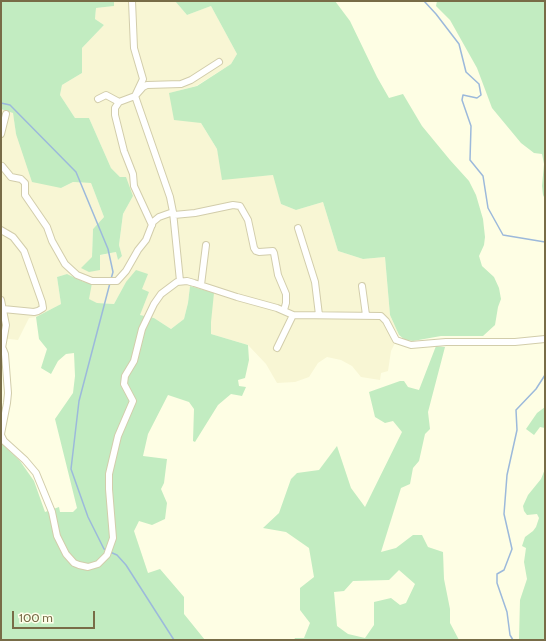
<!DOCTYPE html>
<html>
<head>
<meta charset="utf-8">
<style>
  body { margin:0 }
  #map { position:relative; width:546px; height:641px; overflow:hidden; background:#fefee4; font-family:Cabin,sans-serif }
  canvas { display:block }
  .frame { position:absolute; inset:0; border:2px solid #786c47; pointer-events:none }
  .scale { position:absolute; left:12px; top:611px; width:83px; height:18px; box-sizing:border-box; border:2px solid #786c47; border-top:0; padding-left:5px; font-size:12px; line-height:14px; white-space:nowrap; color:#786c47; -webkit-text-stroke:3px #ffffeb; paint-order:stroke }
</style>
</head>
<body>
<div id="map">
<canvas width="546" height="641"></canvas>
<div class="frame"></div>
<div class="scale">100 m</div>
</div>
<script>
const ctx = document.querySelector('canvas').getContext('2d');
ctx.lineJoin = 'round';
function fillPath(path, color) { ctx.fillStyle = color; ctx.fill(path, 'evenodd'); }
const shape = rows => new Path2D(rows.map(r => 'M' + r).join(''));
function stroke(path, color, width, dash) { ctx.strokeStyle = color; ctx.lineWidth = width; ctx.lineCap = dash ? 'butt' : 'round'; ctx.setLineDash(dash || []); ctx.stroke(path); }
fillPath(shape([
  [114,1,175,1,187,15,211,6,237,54,231,64,196,86,170,93,201,123,217,149,223,179,274,175,281,204,296,210,323,202,338,251,363,259,385,257,390,315,399,335,391,351,388,371,381,373,380,380,361,377,352,366,341,360,327,357,318,363,309,377,295,382,277,383,266,364,248,345,211,334,211,322,190,286,188,303,184,319,171,329,154,318,140,315,142,289,126,282,114,304,97,303,88,299,92,283,84,282,67,274,57,277,61,304,36,317,29,318,18,340,1,338,1,109,13,112,16,134,61,188,73,182,91,183,104,217,93,229,92,257,116,252,118,260,122,256,119,245,123,214,133,196,120,177,111,168,89,118,75,118,60,95,62,85,82,73,82,48,104,25,95,19,96,8,114,6]
]), '#f8f6d4');
fillPath(shape([
  [1,1,114,1,114,6,96,8,95,19,104,25,82,48,82,73,62,85,60,95,75,118,89,118,111,168,120,177,126,177,133,196,123,214,119,245,122,256,118,260,116,252,100,255,100,270,89,272,81,268,92,257,93,229,104,217,91,183,73,182,61,188,32,182,16,134,13,113,1,109],
  [175,1,335,1,350,21,377,77,389,98,403,94,422,126,450,160,469,181,476,195,483,219,485,237,484,245,479,256,482,266,494,277,499,288,501,299,498,307,495,325,483,336,441,336,413,341,405,340,399,335,390,315,385,257,363,259,338,251,323,202,296,210,281,204,273,175,222,180,217,149,201,123,174,120,169,93,197,86,231,64,237,54,211,6,187,15],
  [437,1,545,1,545,199,543,195,542,186,544,164,542,154,534,153,521,143,492,108,477,68,450,20,436,6],
  [136,270,148,274,142,289,149,292,140,315,154,318,171,329,184,319,188,303,190,286,214,293,211,322,211,334,248,345,249,360,245,378,238,380,239,386,246,387,242,396,231,394,218,405,195,442,193,441,194,409,189,402,168,395,148,434,143,456,167,459,164,483,161,489,167,503,165,519,152,525,139,521,134,531,148,573,160,569,184,597,184,614,205,640,1,640,1,443,20,461,34,481,45,512,59,507,60,512,73,512,77,508,55,419,73,393,75,376,74,353,66,354,58,361,51,374,41,368,47,349,39,339,36,317,61,304,57,277,67,274,84,282,92,283,89,299,97,303,114,304,126,282],
  [436,346,445,347,428,412,430,429,425,434,419,461,413,468,410,484,401,488,381,552,396,548,413,535,422,535,428,547,443,552,444,579,450,609,450,623,459,640,294,640,295,638,304,638,310,623,300,610,300,588,314,577,309,548,286,532,263,528,279,513,291,479,297,473,319,470,337,446,351,488,365,507,402,432,393,421,385,423,375,417,369,392,400,381,404,381,408,387,419,390],
  [399,570,415,584,406,603,400,605,391,598,374,602,374,625,365,638,348,634,337,626,334,592,344,591,353,581,389,580],
  [545,407,545,428,540,427,534,435,526,429,537,413],
  [545,469,545,640,519,640,520,600,527,579,524,562,526,548,522,546,525,537,533,531,536,527,539,518,537,514,527,515,524,511,523,506,528,495,541,479]
]), '#c2ecc1');
stroke(shape([
  [424,1,436,14,459,44,466,72,479,84,481,95,477,98,463,95,462,100,471,126,470,160,483,176,488,208,503,235,545,242],
  [1,103,10,105,76,172,108,249,113,272,111,279],
  [107,550,104,549,88,517,71,469,79,401,110,283],
  [110,552,117,555,126,565,174,640],
  [513,640,510,635,507,612,497,583,497,574,504,570,512,549,504,514,507,475,517,430,516,410,536,389,545,375]
]), '#9cb9db', 1.5);
const minor = shape([
  [132,1,134,48,143,79,135,96,170,197,173,212,180,281],
  [98,99,106,95,119,102,135,96,143,87,147,85,181,84,191,80,219,62],
  [119,102,115,108,115,115,124,151,133,174,134,186,152,225],
  [1,134,6,114],
  [2,166,11,177,21,179,25,183,25,195,47,227,52,241,65,264,77,275,92,281,117,281,126,271,138,250,146,240,153,222,159,217,173,212],
  [174,215,195,213,233,205,240,206,248,220,254,248,256,251,259,252,273,251,274,253,278,275,286,294,286,303,284,310],
  [298,228,315,282,319,315],
  [1,230,13,237,24,251,42,302,43,308,38,311,34,312,3,309],
  [201,285,206,245],
  [362,286,366,315],
  [1,300,6,325,2,348],
  [1,347,3,349,5,354,8,393,7,403,1,434],
  [277,348,293,315],
  [1,435,4,441,25,460,36,473,52,512,57,536,66,554,74,563,79,565,88,567,98,564,107,555,113,538,109,489,109,474,118,436,133,401,124,384,125,376,134,361,142,329,154,304,161,294,177,282,187,281,194,283,237,297,277,308,293,315,381,316,386,321,396,340,411,345,446,342,515,342,545,339]
]);
stroke(minor, '#d2cdab', 8);
stroke(minor, '#fff', 6);
</script>
</body>
</html>
